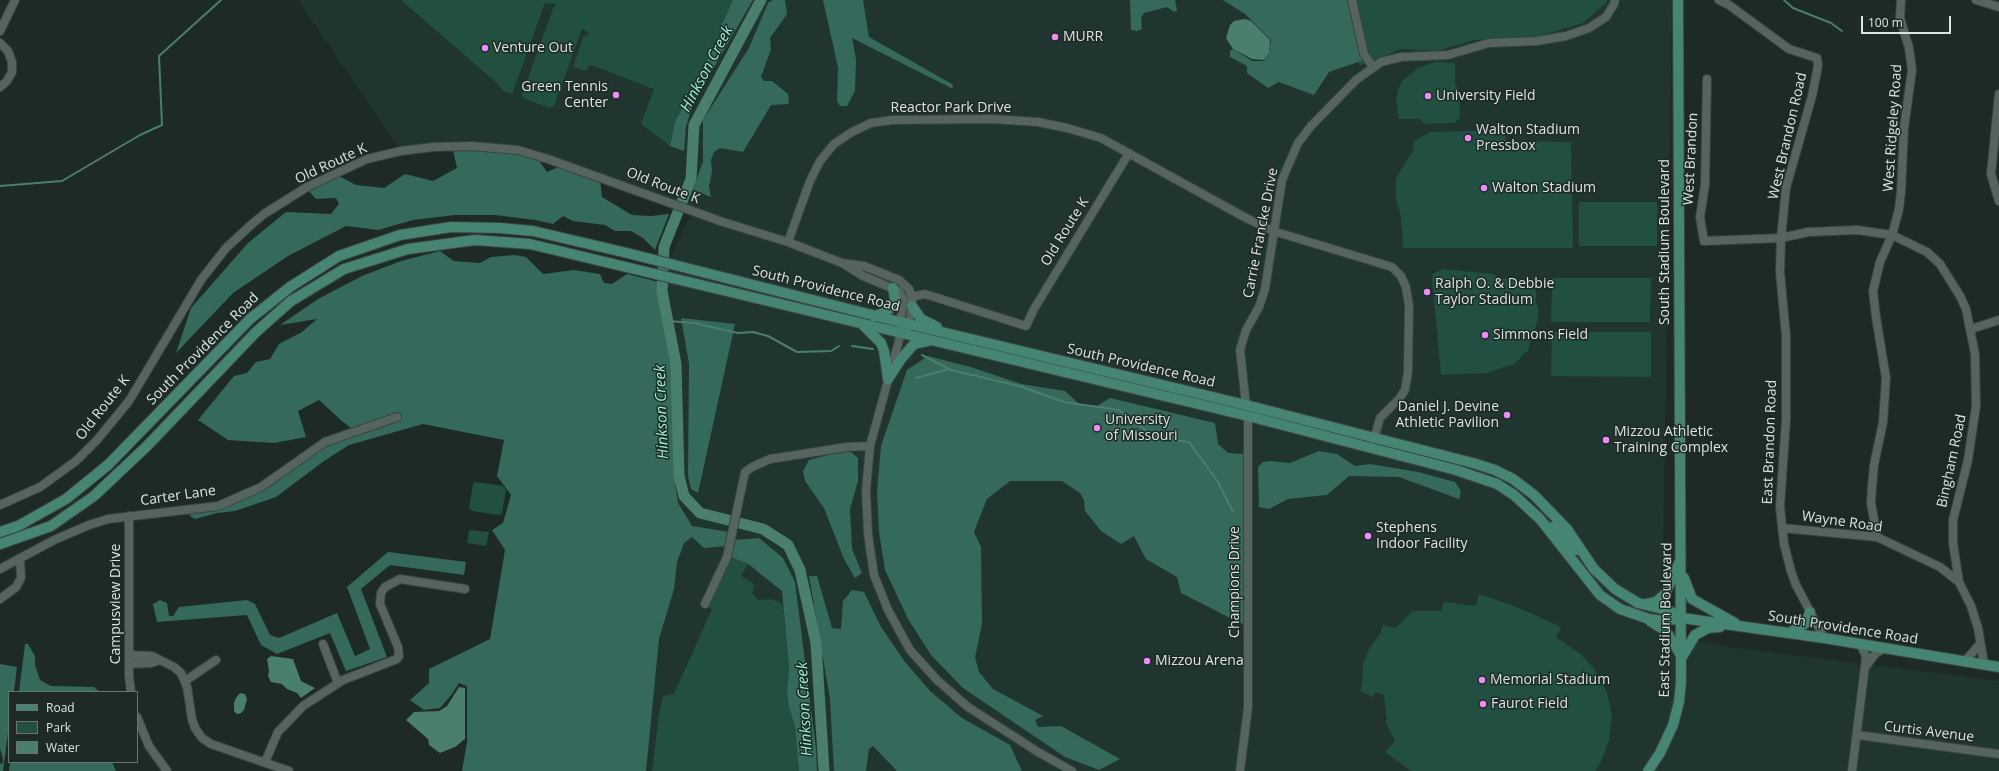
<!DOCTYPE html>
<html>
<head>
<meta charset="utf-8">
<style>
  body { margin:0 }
  #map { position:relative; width:1999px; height:771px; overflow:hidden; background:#1d2a26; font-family:"Open Sans",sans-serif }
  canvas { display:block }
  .legend { position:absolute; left:8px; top:691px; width:130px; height:72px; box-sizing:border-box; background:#1d2a26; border:1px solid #697471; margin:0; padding:5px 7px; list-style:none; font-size:12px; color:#dce4e1 }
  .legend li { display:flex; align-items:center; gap:8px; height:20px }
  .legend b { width:20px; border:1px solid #697471 }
  .scale { position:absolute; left:1861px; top:16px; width:90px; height:18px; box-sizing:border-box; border:2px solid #dce4e1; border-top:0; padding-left:5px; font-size:12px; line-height:14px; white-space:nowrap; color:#dce4e1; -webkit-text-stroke:3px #1d2a26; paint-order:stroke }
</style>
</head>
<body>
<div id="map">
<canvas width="1999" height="771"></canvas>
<ul class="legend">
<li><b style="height:5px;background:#468574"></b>Road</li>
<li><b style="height:11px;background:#214f42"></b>Park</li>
<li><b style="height:11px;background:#4a7e6f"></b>Water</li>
</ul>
<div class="scale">100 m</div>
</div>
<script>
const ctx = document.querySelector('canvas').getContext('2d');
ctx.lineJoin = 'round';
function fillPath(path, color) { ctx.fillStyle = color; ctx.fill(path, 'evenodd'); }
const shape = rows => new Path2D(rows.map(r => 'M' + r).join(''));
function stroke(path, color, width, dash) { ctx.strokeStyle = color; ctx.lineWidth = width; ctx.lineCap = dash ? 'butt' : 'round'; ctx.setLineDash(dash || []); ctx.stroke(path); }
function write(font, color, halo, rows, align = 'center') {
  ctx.font = font + ' "Open Sans",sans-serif'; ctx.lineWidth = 3; ctx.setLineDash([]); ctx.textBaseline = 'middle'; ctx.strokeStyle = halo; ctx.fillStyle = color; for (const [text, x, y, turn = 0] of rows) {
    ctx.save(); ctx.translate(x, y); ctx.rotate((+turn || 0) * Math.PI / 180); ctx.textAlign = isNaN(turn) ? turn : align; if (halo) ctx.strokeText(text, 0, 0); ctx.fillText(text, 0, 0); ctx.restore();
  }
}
fillPath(shape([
  [298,0,1672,0,1663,557,1656,632,1727,647,1999,681,1999,771,475,771,650,299,693,210,548,159,471,146,401,151]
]), '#20352f');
fillPath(shape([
  [401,0,733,0,721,25,719,38,675,122,670,146,641,124,654,89,591,65,588,67,587,71,573,67,584,35,587,36,588,32,582,29,554,106,550,108,523,98,522,95,554,6,557,4,545,3,512,94,503,91,499,85],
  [1345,0,1607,0,1606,3,1583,23,1540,36,1474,40,1436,51,1401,49,1360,66],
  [1435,62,1455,63,1455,85,1459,89,1460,117,1454,123,1424,124,1420,119,1399,119,1396,102,1398,90,1402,81,1418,68],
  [1505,130,1506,141,1571,142,1573,248,1403,248,1401,216,1396,199,1396,178,1414,149,1413,142,1430,132],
  [1579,202,1657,202,1657,246,1579,246],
  [1442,269,1493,274,1502,279,1536,279,1536,304,1538,307,1538,319,1528,350,1514,364,1487,373,1441,375,1432,279,1433,274],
  [1552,278,1651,278,1650,322,1551,322],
  [1552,332,1651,332,1651,377,1551,376],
  [476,482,503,486,506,490,502,513,499,515,472,511,469,508,473,484],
  [469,530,489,532,486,546,467,543],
  [731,557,748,564,741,576,753,583,754,588,752,593,759,600,770,599,780,602,783,606,789,667,787,692,789,708,795,726,799,771,652,771,659,713,663,696,674,694,712,609,706,605],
  [1479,594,1517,607,1561,627,1556,637,1582,655,1595,670,1607,692,1612,716,1609,741,1601,762,1595,771,1411,771,1385,752,1395,741,1387,725,1384,695,1375,692,1373,697,1360,691,1362,684,1363,664,1369,649,1380,634,1383,625,1395,628,1413,611,1441,611,1444,602,1476,606]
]), '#214f42');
fillPath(shape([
  [733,0,753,0,694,102,686,126,684,151,670,146,675,122,719,38,721,26],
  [773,0,785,0,787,14,770,38,771,49,761,77,764,81,772,81,788,94,789,102,788,104,771,105,743,152,720,148,714,152,711,160,712,171,709,187,711,197,693,190,703,161,703,120,749,48,768,3],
  [823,0,863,0,869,37,952,84,953,88,951,88,852,38,856,59,855,91,847,106,840,106,837,101,838,67],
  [1130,0,1175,0,1177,10,1174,12,1167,7,1144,13,1141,18,1142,29,1137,31,1131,30],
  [1223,0,1350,0,1362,52,1361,61,1329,72,1314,95,1279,82,1268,88,1247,73,1247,66,1230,57,1230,51,1233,49,1252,61,1264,61,1269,53,1271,40,1245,14],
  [472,148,517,153,537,158,547,172,561,166,600,180,602,197,632,215,651,216,669,214,655,250,643,238,631,231,615,231,605,225,573,221,563,216,553,224,535,220,495,215,455,215,413,220,378,230,346,226,288,256,233,293,176,353,191,308,248,243,286,212,331,214,339,204,336,198,316,199,308,190,339,176,356,185,384,188,405,174,433,181,457,168,453,150],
  [440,251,454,261,480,263,491,257,514,255,526,257,543,274,574,270,600,274,604,283,612,284,627,274,659,282,672,363,674,476,678,503,692,526,729,532,727,546,704,548,692,537,684,543,677,562,674,589,659,639,646,771,462,771,467,742,467,686,459,683,452,694,440,708,424,710,410,700,429,683,429,669,490,639,505,550,492,530,503,523,511,495,497,476,504,440,423,424,349,445,324,461,276,497,235,511,217,513,195,519,190,516,189,513,220,509,325,446,356,432,342,421,319,400,298,411,306,437,274,443,228,440,198,420,234,376,247,373,256,362,270,359,279,344,302,332,317,319,280,325,318,299,362,276,401,261],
  [681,318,735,324,698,493,691,489,688,476,689,364],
  [928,356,974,368,1021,384,1065,391,1079,404,1097,406,1110,398,1215,423,1218,444,1228,453,1243,454,1244,625,1181,593,1177,577,1146,559,1134,536,1121,544,1101,531,1085,511,1084,500,1080,493,1062,481,1010,481,987,499,974,532,981,547,982,624,975,657,979,672,993,689,1043,716,1035,720,1038,727,1061,726,1120,759,1099,770,1065,757,963,688,931,655,908,619,885,570,879,532,877,491,881,446,907,370],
  [1319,451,1337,454,1355,466,1370,464,1418,472,1455,482,1461,491,1459,499,1399,477,1349,476,1327,495,1288,499,1269,509,1259,507,1258,467,1263,462,1271,461,1290,463],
  [839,452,851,452,858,458,858,481,850,509,852,549,862,573,855,578,844,559,824,508,805,481,803,471,809,460],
  [759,538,783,558,795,582,816,749,817,771,799,771,795,726,789,708,787,692,789,667,782,591,748,564,731,557,734,540],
  [388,552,466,562,464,575,390,565,361,589,387,657,346,671,330,633,277,654,261,645,247,615,157,622,153,604,160,600,167,603,169,616,173,616,179,607,247,600,255,604,270,635,279,638,337,613,355,656,370,649,347,587],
  [809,576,817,576,832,628,841,629,843,601,852,590,864,592,881,627,905,662,930,691,962,718,1010,745,1022,771,897,771,873,746,869,749,866,771,834,771,830,699],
  [25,644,28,644,35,656,35,665,40,680,51,686,94,687,100,692,19,692],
  [0,664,17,667,14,692,9,692,9,726,3,771,0,771,0,764,3,763,3,759,0,748],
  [10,762,112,762,116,771,9,771]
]), '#35695b');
fillPath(shape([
  [1245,19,1251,21,1270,40,1269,53,1264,60,1252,59,1233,49,1226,38,1230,25,1234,21],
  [271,656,293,659,301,681,315,688,301,698,297,693,287,689,282,684,271,682,268,676,269,671,267,659],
  [459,687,465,688,465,739,455,747,440,753,429,745,428,739,406,720,414,712,439,711,447,706],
  [240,693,245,694,247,699,244,710,241,713,237,714,234,711,234,703,236,698]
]), '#4a7e6f');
stroke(shape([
  [1784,0,1793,8,1831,23,1842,31],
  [0,186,62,181,140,135,162,125,159,56,221,0],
  [668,321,694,323,738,333,753,332,768,336,797,352,831,351,839,346],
  [852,346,873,349],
  [922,355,951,370,1019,386,1064,402,1119,410,1156,438,1189,442,1218,482,1233,512],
  [916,378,949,369]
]), '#4a7e6f', 2);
stroke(shape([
  [761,0,694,125,691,179,664,247,662,291,676,364,679,476,684,496,700,513,763,529,788,545,800,570,816,643,824,771]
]), '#4a7e6f', 11);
const minor = shape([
  [1352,0,1364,54,1373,67],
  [1719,0,1729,5,1789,49,1817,58,1818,66,1812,96,1786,188,1781,238,1780,272,1786,336,1786,420,1780,507,1784,544,1791,571,1796,585,1824,638],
  [1976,0,1999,7],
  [0,31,15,0],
  [0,43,8,51,12,62,12,72,7,81,0,87],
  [1707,79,1705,185,1700,217,1704,241,1781,238,1808,232,1857,230,1892,235,1927,252,1940,264,1960,296,1966,309,1975,354,1976,406,1968,460,1953,520,1953,543,1959,582,1971,606,1978,628,1984,664],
  [1999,94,1991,174,1999,201],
  [788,242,810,181,820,161,834,144,852,132,871,123,892,120,992,119,1038,122,1067,128,1101,138,1246,218,1273,231,1392,267,1401,276,1406,287,1409,306,1408,372,1405,390,1399,399,1380,418,1374,439],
  [844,264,863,276,899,291,904,300,900,322,901,333,870,446,866,491,868,534,874,575,888,610,910,650,937,680,968,707,1038,752,1072,771],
  [912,297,925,294,1026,326,1034,309,1129,153],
  [1971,329,1999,320],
  [1246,405,1240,350,1246,330,1259,307,1265,289,1282,180,1298,143,1311,126,1356,80,1381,62,1401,57,1448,55,1489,43,1537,41,1566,36,1589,28,1606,17,1614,4,1615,0],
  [0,505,40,487,76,461,97,440,129,401,201,280,226,248,251,225,264,214,307,187,367,159,401,151,433,147,471,146,518,150,548,159,723,222,788,242,842,263,864,266,899,280,909,289,912,297,912,306,909,325,906,328],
  [129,516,129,676,131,692],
  [1782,528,1877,537,1940,567,1959,582],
  [1877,537,1871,503,1872,487,1874,465,1883,422,1886,378,1876,317,1873,291,1880,262,1892,235,1899,209,1901,192,1904,128,1912,70,1909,48,1900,18,1901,0],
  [0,569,54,540,89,525,108,519,218,506,261,487,325,442,397,417],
  [0,599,16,587,21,578,20,559],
  [705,604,727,557,745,472,752,467,770,459,847,447,870,446],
  [323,644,338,683],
  [129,655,152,656,174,667,181,673,187,687,192,719,195,728,202,738,211,744,289,771],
  [1965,661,1980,644],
  [129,664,151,663,160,660],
  [1866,666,1876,653,1885,648],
  [185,681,216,660],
  [137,717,149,746,167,771],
  [1857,735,1999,754],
  [265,762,278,732,303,706,343,680,397,659,399,656,398,647,380,604,381,593,385,587,400,579,465,589],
  [1240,771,1248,708,1248,416],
  [1852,771,1865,666,1866,656,1860,644]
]);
const major = shape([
  [912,306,921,319,937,327],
  [874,316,884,313,893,306,895,299,893,288],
  [862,324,881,343,884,351,888,379],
  [888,379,901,359,914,344,928,341],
  [1552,527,1576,550],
  [0,532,18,526,66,499,108,465,250,319,290,287,339,256,400,235,451,227,500,228,533,231,627,253,900,322,1246,405,1473,463,1495,470,1513,479,1534,495,1567,529,1594,569,1615,589,1638,603,1667,610,1682,618],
  [0,544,51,526,94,496,147,446,256,332,291,301,344,269,408,249,475,240,530,244,1248,416,1456,470,1497,484,1514,495,1540,519,1600,595,1620,609,1649,619,1663,621,1682,618,1824,638,1999,667],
  [1684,578,1692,599,1735,623],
  [1646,604,1656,602,1665,594,1679,563],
  [1650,621,1666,631,1682,657,1695,635,1708,628,1720,627],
  [1789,633,1806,623,1810,612],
  [1648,771,1660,753,1673,725,1679,702,1681,682,1678,0]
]);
stroke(minor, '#3a4441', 10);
stroke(major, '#3a4441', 12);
stroke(minor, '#56645f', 8);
stroke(major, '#468574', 10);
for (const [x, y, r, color] of [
  [1055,37,4,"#ef8bf7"],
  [485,48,4,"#ef8bf7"],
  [616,95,4,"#ef8bf7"],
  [1428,96,4,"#ef8bf7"],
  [1468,138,4,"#ef8bf7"],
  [1484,188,4,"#ef8bf7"],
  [1427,292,4,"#ef8bf7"],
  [1485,335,4,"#ef8bf7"],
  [1507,415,4,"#ef8bf7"],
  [1097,428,4,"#ef8bf7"],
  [1606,440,4,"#ef8bf7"],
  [1368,536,4,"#ef8bf7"],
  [1147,661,4,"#ef8bf7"],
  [1482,680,4,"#ef8bf7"],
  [1483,704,4,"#ef8bf7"]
]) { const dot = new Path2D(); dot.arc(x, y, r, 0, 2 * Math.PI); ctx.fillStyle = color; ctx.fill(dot); stroke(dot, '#1d2a26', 1.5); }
write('14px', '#dce4e1', '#1d2a26', [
  ["MURR",1063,37],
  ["Venture Out",493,48],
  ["Green Tennis",608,87,"right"],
  ["Center",608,103,"right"],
  ["University Field",1436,96],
  ["Walton Stadium",1476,130],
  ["Pressbox",1476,146],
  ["Walton Stadium",1492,188],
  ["Ralph O. & Debbie",1435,284],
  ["Taylor Stadium",1435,300],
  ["Simmons Field",1493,335],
  ["Daniel J. Devine",1499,407,"right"],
  ["Athletic Pavilion",1499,423,"right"],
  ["University",1105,420],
  ["of Missouri",1105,436],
  ["Mizzou Athletic",1614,432],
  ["Training Complex",1614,448],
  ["Stephens",1376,528],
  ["Indoor Facility",1376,544],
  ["Mizzou Arena",1155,661],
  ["Memorial Stadium",1490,680],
  ["Faurot Field",1491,704]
], 'left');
write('14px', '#dce4e1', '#1d2a26', [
  ["Reactor Park Drive",951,108],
  ["West Ridgeley Road",1893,128,-86],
  ["West Brandon Road",1788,136,-77],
  ["West Brandon",1691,159,-87],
  ["Old Route K",331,164,-25],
  ["Old Route K",663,186,21],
  ["Old Route K",1065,232,-58],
  ["Carrie Francke Drive",1261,233,-79],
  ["South Stadium Boulevard",1665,242,-90],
  ["South Providence Road",826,289,14],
  ["South Providence Road",203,349,-45],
  ["South Providence Road",1141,366,13],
  ["Old Route K",103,408,-52],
  ["East Brandon Road",1770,442,-88],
  ["Bingham Road",1952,461,-78],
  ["Carter Lane",178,496,-8],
  ["Wayne Road",1842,522,8],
  ["Champions Drive",1235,582,-90],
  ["Campusview Drive",116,604,-90],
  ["East Stadium Boulevard",1666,620,-89],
  ["South Providence Road",1843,628,9],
  ["Curtis Avenue",1929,732,7]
]);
write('italic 15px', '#9af0d7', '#1d2a26', [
  ["Hinkson Creek",707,69,-62],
  ["Hinkson Creek",662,412,-92],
  ["Hinkson Creek",805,709,-93]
]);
</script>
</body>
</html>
